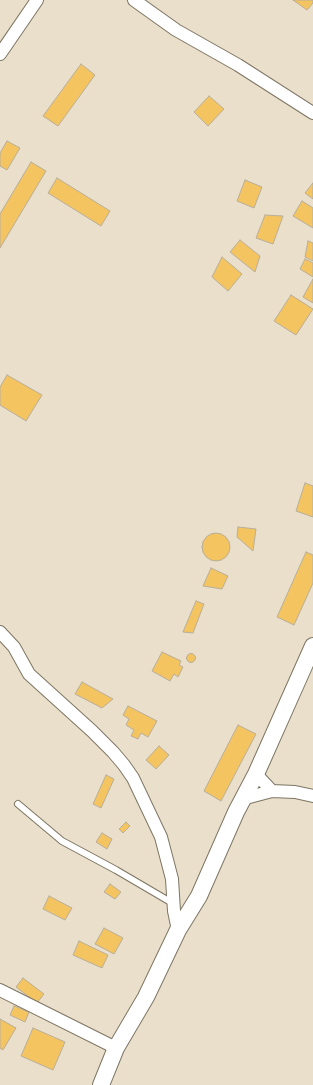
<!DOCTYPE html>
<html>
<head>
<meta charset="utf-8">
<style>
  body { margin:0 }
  canvas { display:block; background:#e9dfca }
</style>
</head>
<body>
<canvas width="313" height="1085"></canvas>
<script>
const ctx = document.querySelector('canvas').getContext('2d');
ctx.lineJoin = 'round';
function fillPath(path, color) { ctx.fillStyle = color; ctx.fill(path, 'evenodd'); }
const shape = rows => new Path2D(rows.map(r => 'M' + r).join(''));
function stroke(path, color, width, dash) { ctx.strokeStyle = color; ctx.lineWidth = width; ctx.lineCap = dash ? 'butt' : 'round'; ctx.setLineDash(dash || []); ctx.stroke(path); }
const building = shape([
  [293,0,313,0,313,3,307,10,293,0],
  [81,64,95,75,58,126,43,116,81,64],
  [209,96,224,109,208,126,194,112,209,96],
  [7,141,20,148,7,170,0,166,0,153,7,141],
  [31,162,46,171,0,248,0,214,31,162],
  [57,178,110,211,101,226,48,193,57,178],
  [245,180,262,187,254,208,237,201,245,180],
  [313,183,313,199,305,193,313,183],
  [302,201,313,208,313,228,293,216,302,201],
  [265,215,283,216,273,244,256,238,265,215],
  [240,240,260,256,255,272,230,252,240,240],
  [308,241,313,243,313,261,305,257,308,241],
  [222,257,242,274,228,291,212,277,222,257],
  [305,259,313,263,313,277,300,269,305,259],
  [313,279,313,303,303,297,313,279],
  [291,295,313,309,296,335,274,321,291,295],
  [7,375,42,395,26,421,0,405,0,387,7,375],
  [305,483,313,486,313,517,296,511,305,483],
  [238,527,256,529,253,551,237,537,238,527],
  '202 547a14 14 0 1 1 28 0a14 14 0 1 1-28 0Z',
  [306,552,313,555,313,583,294,625,277,617,306,552],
  [211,568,228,576,222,589,203,586,211,568],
  [196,601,204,604,193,633,183,632,196,601],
  [162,652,181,661,179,665,183,667,178,677,174,674,170,681,152,671,162,652],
  '186.5 658a4.5 4.5 0 1 1 9 0a4.5 4.5 0 1 1-9 0Z',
  [82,682,113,699,102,708,75,694,82,682],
  [128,706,157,721,148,737,141,733,138,739,131,736,134,730,126,725,129,719,123,715,128,706],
  [238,725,256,734,221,801,204,791,238,725],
  [159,746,169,755,156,769,146,760,159,746],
  [106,775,114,779,101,808,93,804,106,775],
  [126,822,130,826,123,833,119,829,126,822],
  [102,833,112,839,107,849,96,842,102,833],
  [110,884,121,892,115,899,104,892,110,884],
  [49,896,72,908,65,920,43,909,49,896],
  [104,928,123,938,114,954,95,944,104,928],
  [79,941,108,955,102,968,73,955,79,941],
  [23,978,44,994,37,1003,16,987,23,978],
  [14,1006,29,1012,25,1022,10,1015,14,1006],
  [0,1019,16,1028,3,1050,0,1048,0,1019],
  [33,1028,65,1042,53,1070,21,1056,33,1028]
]);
fillPath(building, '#f4c460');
stroke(building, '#b8ae9b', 1);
const service = shape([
  [18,804,62,841,116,870,174,904]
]);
const minor = shape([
  [134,0,176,30,238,65,313,113],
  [0,54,37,0],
  [0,632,14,647,29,674,92,731,113,752,124,765,133,778,161,837,172,879,174,911,178,930],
  [256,774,272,791],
  [242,799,272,791,295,792,313,796],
  [0,990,116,1048]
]);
const tertiary = shape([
  [101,1085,116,1048,146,997,178,930,199,896,236,812,256,774,313,646]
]);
stroke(service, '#7e7563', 8);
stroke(minor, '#7e7563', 14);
stroke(tertiary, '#7e7563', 18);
stroke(service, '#fff', 6);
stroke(minor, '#fff', 12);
stroke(tertiary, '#fff', 16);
</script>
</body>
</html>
